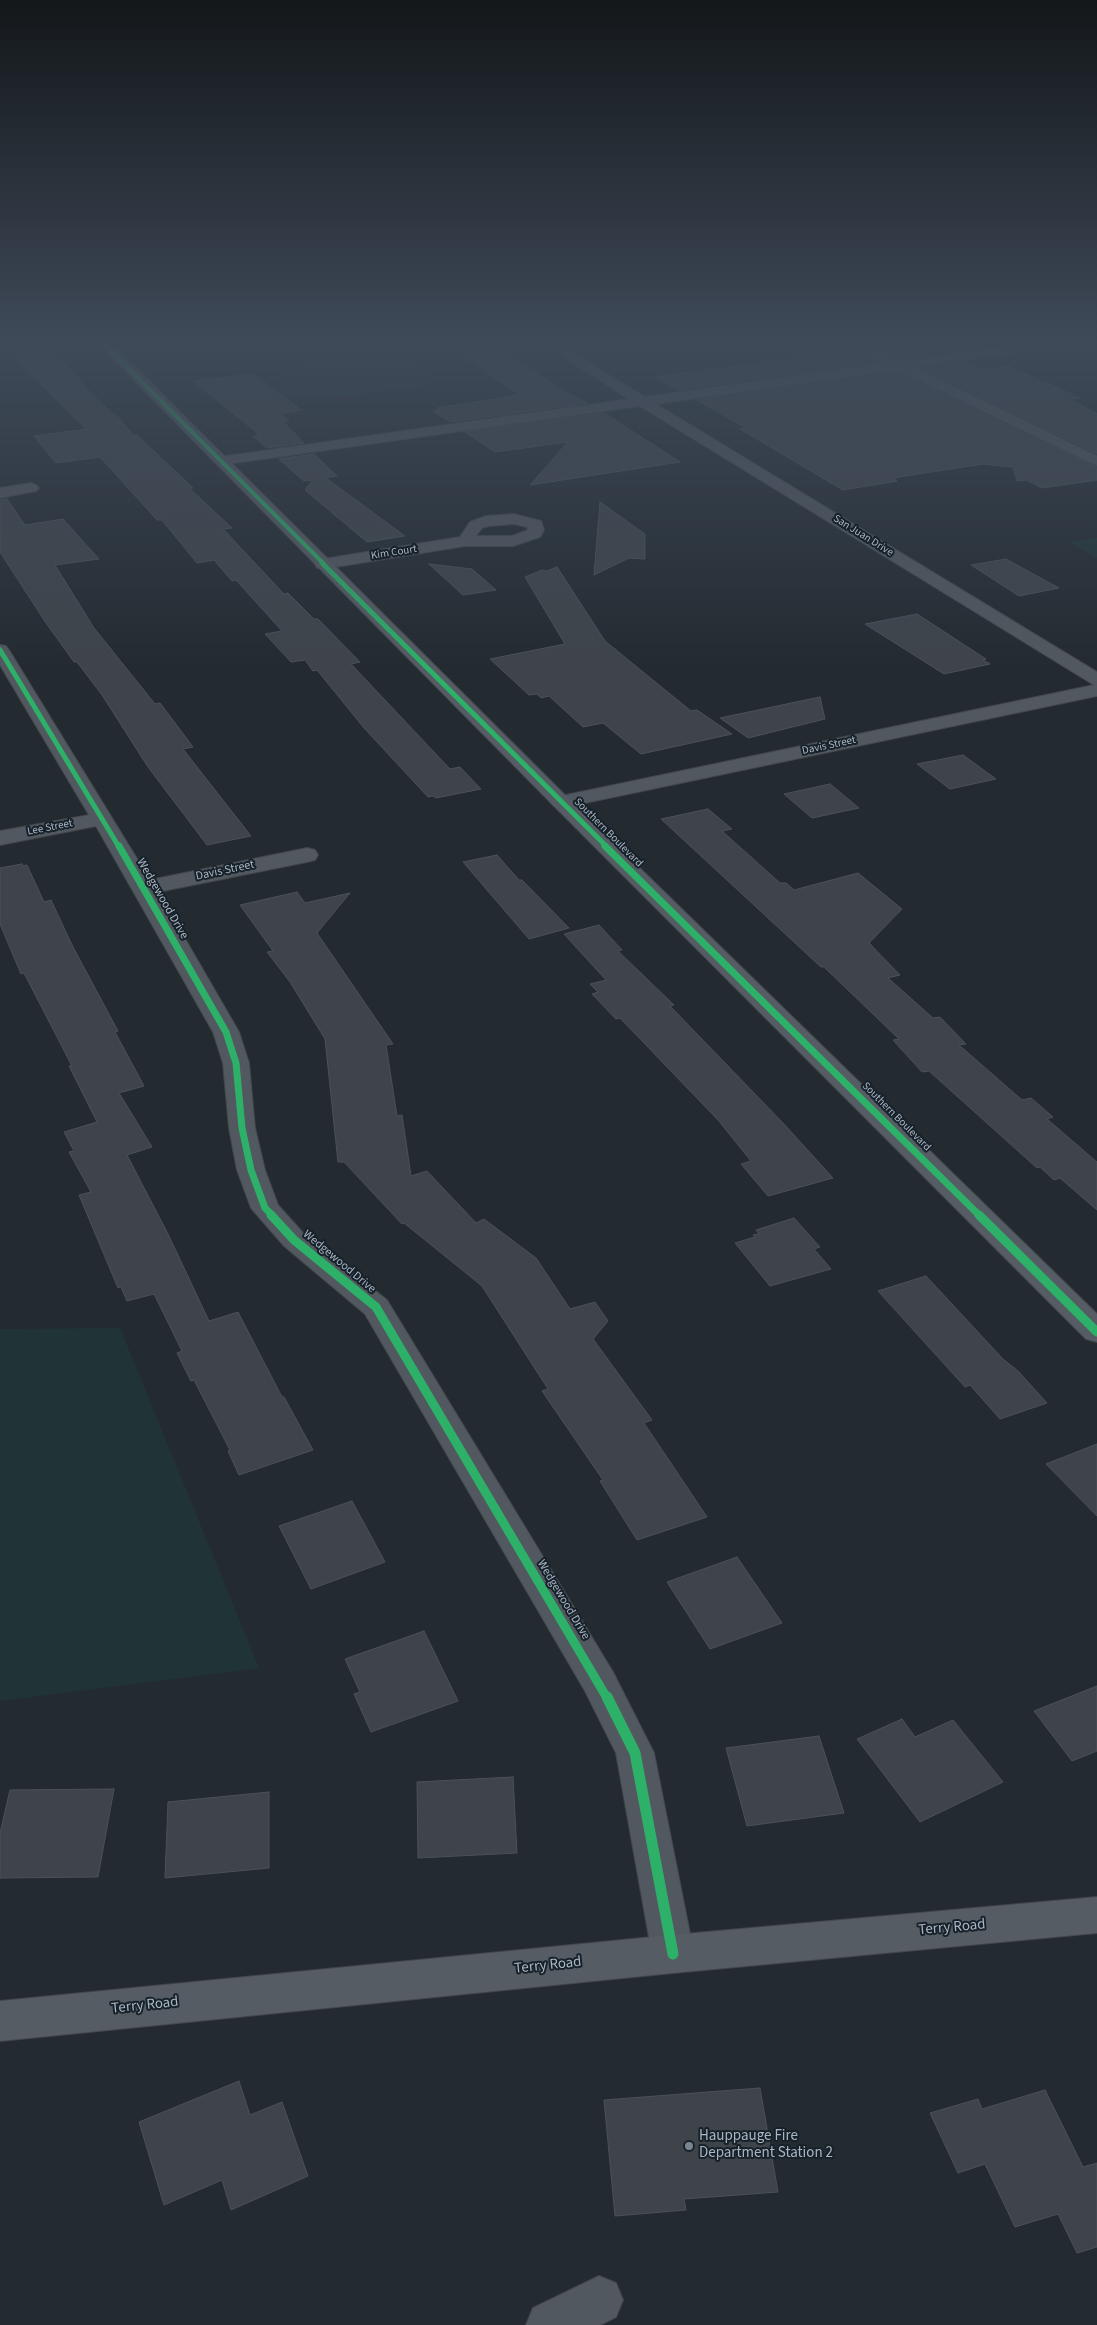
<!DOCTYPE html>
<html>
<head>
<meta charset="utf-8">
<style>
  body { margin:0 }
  canvas { display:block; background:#232a30 }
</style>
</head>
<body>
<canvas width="1097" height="2325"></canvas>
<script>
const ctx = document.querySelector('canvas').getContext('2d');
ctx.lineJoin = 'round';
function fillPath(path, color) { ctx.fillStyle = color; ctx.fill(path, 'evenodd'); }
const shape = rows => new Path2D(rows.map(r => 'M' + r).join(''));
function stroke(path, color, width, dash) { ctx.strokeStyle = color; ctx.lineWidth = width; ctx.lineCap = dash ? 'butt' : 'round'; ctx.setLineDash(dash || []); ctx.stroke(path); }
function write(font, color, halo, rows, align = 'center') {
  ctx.font = font + ' "Source Sans 3",sans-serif'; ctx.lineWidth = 4; ctx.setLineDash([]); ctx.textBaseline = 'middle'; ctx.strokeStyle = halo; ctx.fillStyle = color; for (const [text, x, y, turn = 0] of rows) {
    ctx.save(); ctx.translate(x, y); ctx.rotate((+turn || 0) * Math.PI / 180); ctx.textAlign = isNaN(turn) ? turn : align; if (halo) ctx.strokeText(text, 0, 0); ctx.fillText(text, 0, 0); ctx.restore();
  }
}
fillPath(shape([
  [337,346,396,346,436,377,429,386,340,396,290,399,275,391,287,366,326,354],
  [1097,538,1097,558,1069,542],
  [120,1328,259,1668,0,1701,0,1329]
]), '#203436');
const building = shape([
  [795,346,852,346,879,362,679,390,654,377,789,359,786,358,808,353,795,346],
  [876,346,932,346,945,353,901,359,876,346],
  [502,351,559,388,587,403,450,422,433,411,440,410,437,408,514,396,512,395,519,394,463,356,502,351],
  [50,352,54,357,58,356,92,394,111,413,114,413,134,436,137,435,193,488,189,488,232,528,223,529,284,594,288,593,314,619,318,619,360,662,351,664,450,769,460,767,481,789,436,798,433,796,428,797,364,728,317,670,313,671,305,660,291,662,265,634,282,631,236,580,232,581,214,560,197,563,162,520,157,520,100,457,56,463,34,436,86,429,12,356,50,352],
  [965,362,982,370,1009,366,1080,398,1070,399,1097,414,1097,454,920,368,965,362],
  [898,372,1097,468,1097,480,1042,488,1027,480,1017,481,1013,467,983,464,893,478,897,481,843,490,740,429,746,428,697,400,898,372],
  [253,374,301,410,279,414,289,421,283,422,304,443,267,448,253,436,260,435,193,381,253,374],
  [604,413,680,462,530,485,568,442,495,452,465,432,604,413],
  [314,454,337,476,326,478,405,536,367,542,305,490,313,480,304,481,279,459,314,454],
  [7,499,25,525,63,519,99,559,55,565,94,628,155,704,160,703,193,747,183,749,251,836,207,845,148,767,102,695,77,662,74,662,46,623,0,552,0,500,7,499],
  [600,502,645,534,645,559,629,558,594,575,600,502],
  [1006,559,1059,588,1019,596,971,565,1006,559],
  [429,564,472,569,496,590,463,595,429,564],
  [557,567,605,641,691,711,697,710,732,734,641,754,603,723,583,727,549,696,541,698,537,694,529,695,490,659,565,644,525,577,542,570,547,571,557,567],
  [917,614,986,659,983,660,990,664,944,674,865,624,917,614],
  [820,697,825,719,748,738,720,718,820,697],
  [963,755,996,779,950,789,917,764,963,755],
  [830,784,859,808,812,818,784,794,830,784],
  [708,809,732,829,722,831,780,883,786,883,794,890,858,873,902,909,869,943,900,975,888,978,933,1018,940,1017,966,1044,959,1045,1022,1100,1031,1098,1053,1117,1047,1119,1097,1162,1097,1210,1060,1178,1054,1180,1040,1167,1037,1168,929,1071,922,1072,893,1040,899,1039,824,967,821,967,661,819,708,809],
  [497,855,519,880,522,880,569,928,529,939,463,862,497,855],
  [22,864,23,866,27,865,44,902,51,900,73,947,118,1031,115,1032,144,1086,119,1093,152,1147,127,1155,168,1234,209,1321,238,1312,282,1397,284,1397,313,1450,239,1475,228,1451,230,1450,194,1380,191,1381,177,1353,182,1351,154,1294,127,1301,121,1287,118,1288,79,1195,91,1192,69,1152,74,1151,64,1132,97,1122,69,1066,72,1066,24,973,21,974,0,924,0,868,22,864],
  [297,892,305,903,350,893,317,933,393,1044,386,1045,397,1116,402,1115,411,1176,427,1171,476,1223,484,1219,536,1258,570,1309,595,1302,608,1321,593,1339,652,1420,644,1423,707,1517,637,1540,600,1481,603,1480,542,1391,548,1389,482,1286,404,1223,402,1224,344,1162,338,1162,325,1039,290,982,267,952,273,951,240,905,297,892],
  [599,925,622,950,618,951,674,1005,670,1006,783,1123,833,1178,768,1196,741,1164,751,1161,718,1120,620,1018,616,1019,592,994,598,992,590,984,606,980,564,934,599,925],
  [794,1218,820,1247,814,1249,831,1269,770,1286,735,1243,755,1237,753,1235,759,1234,756,1230,794,1218],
  [926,1276,1003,1359,1018,1371,1047,1403,1000,1419,970,1385,965,1387,878,1291,926,1276],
  [1097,1444,1097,1516,1046,1464,1097,1444],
  [352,1501,385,1562,311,1589,279,1526,352,1501],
  [737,1557,782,1623,710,1649,667,1582,737,1557],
  [424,1631,458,1701,371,1732,354,1694,360,1692,345,1659,424,1631],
  [1097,1686,1097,1751,1072,1761,1034,1711,1097,1686],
  [902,1719,915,1737,953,1720,1003,1782,920,1822,857,1739,902,1719],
  [819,1736,844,1813,747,1826,726,1748,819,1736],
  [513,1777,517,1853,418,1858,417,1782,513,1777],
  [114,1789,98,1877,0,1878,0,1833,10,1790,114,1789],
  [269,1792,269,1868,165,1878,168,1802,269,1792],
  [239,2081,250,2115,282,2102,308,2176,231,2210,222,2180,164,2205,139,2122,239,2081],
  [760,2088,778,2192,684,2199,686,2210,615,2216,604,2100,760,2088],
  [1045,2090,1083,2167,1097,2163,1097,2247,1077,2253,1058,2214,1015,2227,985,2164,958,2173,930,2113,978,2099,982,2109,1045,2090]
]);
fillPath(building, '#3e444a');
stroke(building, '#4a5159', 1);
const street = shape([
  [546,346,562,346,645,397,885,363,854,346,871,346,901,361,1006,346,1043,346,1037,350,914,367,1097,456,1097,466,898,370,656,404,1097,672,1097,696,561,808,554,806,550,802,554,798,561,796,1094,685,640,406,220,465,213,461,220,457,629,399,546,346],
  [31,483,36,485,39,488,36,491,0,498,0,488,31,483],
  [514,514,541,521,544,530,540,537,513,546,465,546,323,569,317,568,315,564,317,560,323,559,460,537,470,522,486,516,514,514],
  [514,524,527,527,528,530,512,536,476,536,482,528,489,526,514,524],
  [0,645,6,646,9,650,150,880,307,848,315,850,318,855,315,860,307,862,158,892,239,1032,249,1063,255,1128,265,1170,278,1205,304,1234,387,1300,613,1672,654,1753,694,1954,688,1967,673,1973,658,1967,652,1954,616,1753,585,1691,365,1314,284,1246,251,1208,237,1170,229,1128,223,1063,213,1032,96,826,0,845,0,831,89,815,0,665,0,645],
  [599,2276,616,2283,623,2300,616,2317,600,2325,526,2325,533,2308,599,2276]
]);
const secondary = shape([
  [100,346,114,346,568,798,1097,1314,1097,1342,1086,1339,554,806,100,346],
  [1097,1897,1097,1933,673,1973,0,2041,0,2001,673,1935,1097,1897]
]);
stroke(street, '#40464b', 2);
stroke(secondary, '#40464b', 2);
fillPath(street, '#52585f');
fillPath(secondary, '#565c63');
stroke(shape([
  [106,346,324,564]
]), '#2db169', 4);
stroke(shape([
  [322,563,607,847],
  [0,650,119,847]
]), '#2db169', 5);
stroke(shape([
  [119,846,226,1032,236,1063,242,1128,251,1170,265,1208,273,1216],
  [605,846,980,1216]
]), '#2db169', 7);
stroke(shape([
  [271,1215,294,1240,376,1307,607,1698],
  [979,1215,1097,1332]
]), '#2db169', 9);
stroke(shape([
  [607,1697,635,1753,673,1954]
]), '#2db169', 11);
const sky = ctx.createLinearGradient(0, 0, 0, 672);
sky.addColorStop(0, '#13171a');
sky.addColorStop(0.51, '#3f4a59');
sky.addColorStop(1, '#3f4a5900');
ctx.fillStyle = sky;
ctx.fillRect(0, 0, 1097, 672);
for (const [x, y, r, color] of [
  [689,2146,5,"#7b8590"]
]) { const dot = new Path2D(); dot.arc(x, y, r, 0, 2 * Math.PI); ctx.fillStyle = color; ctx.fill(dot); stroke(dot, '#17212a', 2); }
write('11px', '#aab6c4', '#17212a', [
  ["San Juan Drive",863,536,32],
  ["Kim Court",394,553,-9],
  ["Davis Street",829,746,-12],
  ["Lee Street",50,828,-11],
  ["Southern Boulevard",608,833,45],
  ["Southern Boulevard",896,1117,45]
]);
write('12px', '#aab6c4', '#17212a', [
  ["Davis Street",225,871,-12],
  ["Wedgewood Drive",162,899,60],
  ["Wedgewood Drive",339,1262,40],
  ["Wedgewood Drive",563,1600,59]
]);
write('15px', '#aab6c4', '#17212a', [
  ["Terry Road",952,1928,-5],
  ["Terry Road",548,1966,-6],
  ["Terry Road",145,2006,-6]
]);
write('15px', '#aab6c4', '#17212a', [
  ["Hauppauge Fire",699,2137],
  ["Department Station 2",699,2154]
], 'left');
</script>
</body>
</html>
